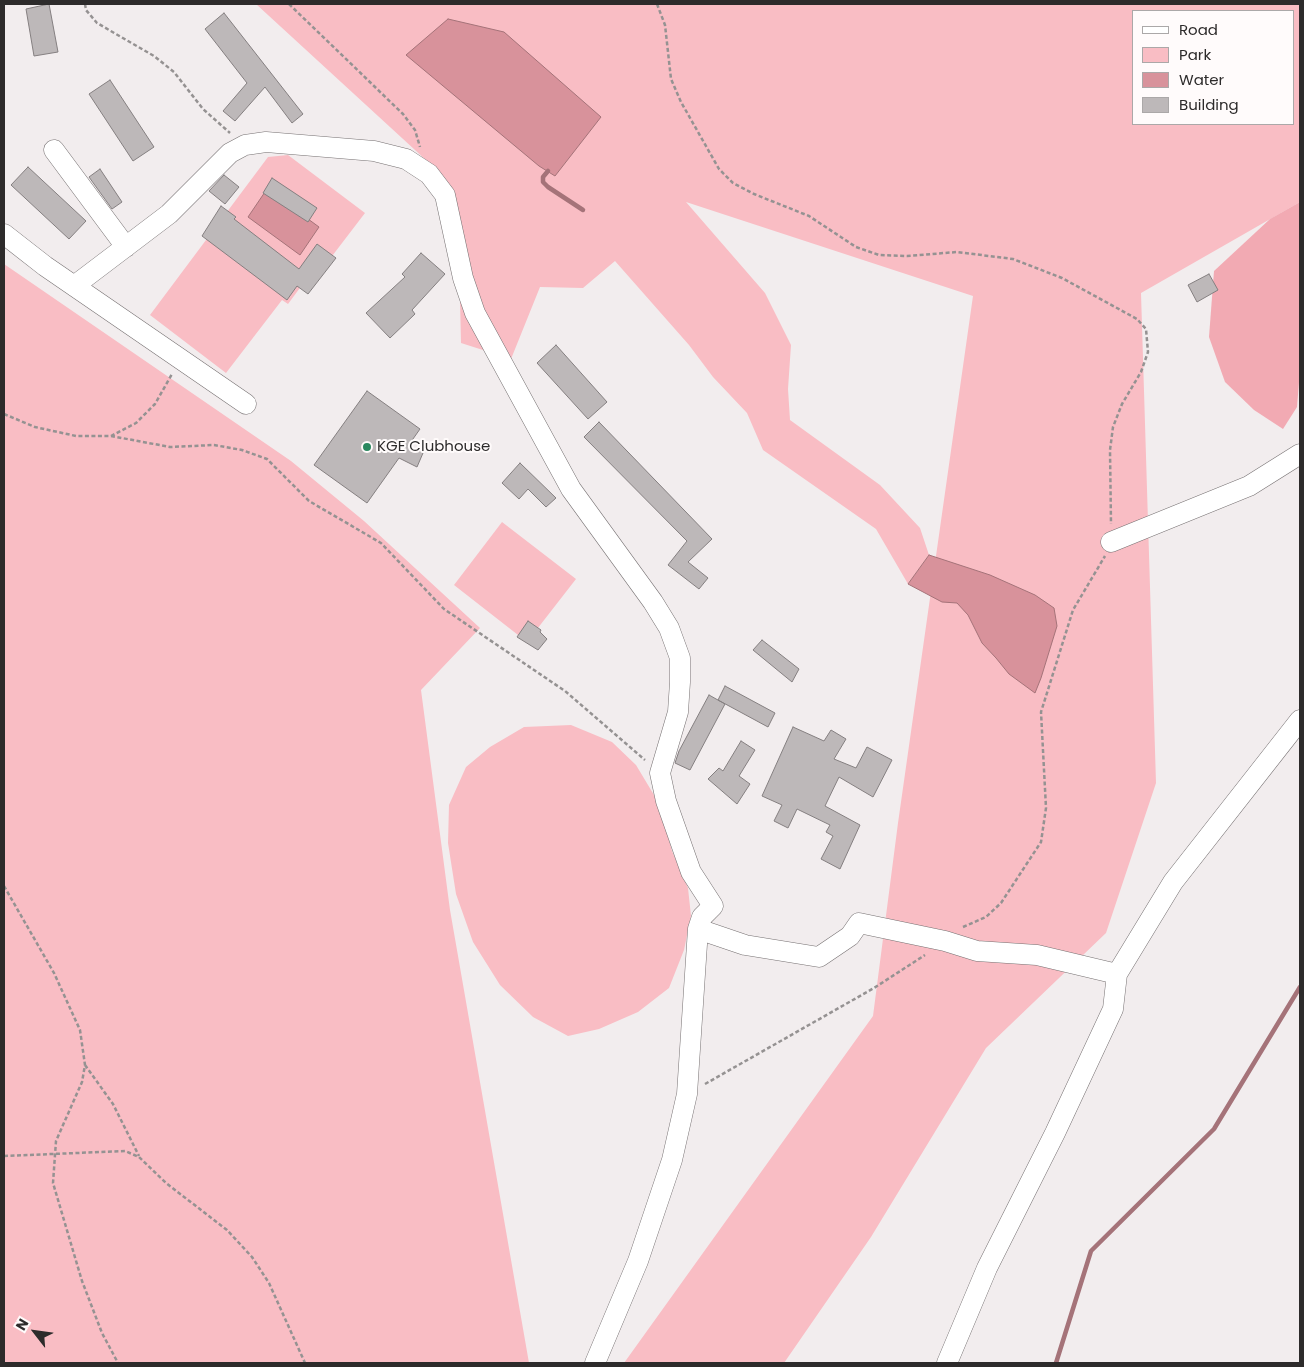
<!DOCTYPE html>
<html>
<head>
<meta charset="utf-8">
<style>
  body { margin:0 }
  #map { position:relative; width:1304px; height:1367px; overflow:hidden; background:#f2edee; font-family:Poppins,sans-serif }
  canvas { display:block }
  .frame { position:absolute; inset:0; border:5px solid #2d2b2b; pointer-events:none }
  .legend { position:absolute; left:1132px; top:10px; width:162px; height:115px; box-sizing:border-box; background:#fffbfb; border:1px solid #aba8a8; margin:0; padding:6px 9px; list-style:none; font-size:15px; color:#2d2b2b }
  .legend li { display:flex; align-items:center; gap:10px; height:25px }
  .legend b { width:25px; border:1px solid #aba8a8 }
  .north { position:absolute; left:10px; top:1307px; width:50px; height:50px; -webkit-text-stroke:4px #fffbfb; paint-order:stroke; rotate:300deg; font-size:14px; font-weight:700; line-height:20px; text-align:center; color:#2d2b2b }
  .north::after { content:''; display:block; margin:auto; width:18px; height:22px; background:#2d2b2b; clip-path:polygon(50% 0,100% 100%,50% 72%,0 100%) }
</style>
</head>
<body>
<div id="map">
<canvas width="1304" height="1367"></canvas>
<div class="frame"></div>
<ul class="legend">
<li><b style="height:6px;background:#fff"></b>Road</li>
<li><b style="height:14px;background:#f9bdc4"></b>Park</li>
<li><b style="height:14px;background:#d8929b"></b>Water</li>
<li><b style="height:14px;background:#bdb8b9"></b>Building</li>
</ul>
<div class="north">N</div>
</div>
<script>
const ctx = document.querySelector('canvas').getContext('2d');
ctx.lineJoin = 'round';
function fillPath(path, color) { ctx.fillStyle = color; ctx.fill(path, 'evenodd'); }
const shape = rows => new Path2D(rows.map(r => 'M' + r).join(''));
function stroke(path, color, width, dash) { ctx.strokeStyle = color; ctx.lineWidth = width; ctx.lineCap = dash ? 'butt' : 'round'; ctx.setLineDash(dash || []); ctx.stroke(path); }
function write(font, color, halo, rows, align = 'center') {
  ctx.font = font + ' Poppins,sans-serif'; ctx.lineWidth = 4; ctx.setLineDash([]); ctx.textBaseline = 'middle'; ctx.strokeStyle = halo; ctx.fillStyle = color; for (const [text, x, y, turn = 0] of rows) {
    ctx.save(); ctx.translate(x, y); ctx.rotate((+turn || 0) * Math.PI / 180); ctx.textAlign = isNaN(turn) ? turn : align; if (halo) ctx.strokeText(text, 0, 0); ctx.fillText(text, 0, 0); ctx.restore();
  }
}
fillPath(shape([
  [256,4,1300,4,1300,202,1141,293,1156,783,1106,933,986,1048,871,1237,784,1363,624,1363,873,1016,898,823,973,296,686,202,765,293,791,345,788,389,790,420,880,485,920,528,929,555,908,584,876,529,763,450,747,413,713,377,689,345,615,261,583,288,540,287,511,359,461,343,459,257,427,161],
  [1133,11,1293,11,1293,124,1133,124],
  [288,155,365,213,313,281,308,277,288,304,282,300,226,373,150,315,268,157],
  [4,264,291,461,364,521,480,628,421,690,450,910,529,1363,4,1363],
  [502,522,576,579,527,642,454,585],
  [571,725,612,742,636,765,660,805,672,851,688,888,691,916,684,950,669,988,638,1012,599,1029,568,1036,533,1017,500,985,473,942,456,894,448,843,449,805,466,767,490,747,524,727]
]), '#f9bdc4');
fillPath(shape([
  [1300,202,1300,370,1297,407,1283,429,1254,410,1225,382,1209,337,1214,271,1270,219]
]), '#f2aab3');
const water = shape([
  [448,19,504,32,601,117,555,176,539,166,406,55,448,19],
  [267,189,319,227,300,255,248,217,267,189],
  [929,555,990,575,1035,595,1054,608,1057,626,1041,678,1035,693,1009,674,996,658,982,643,968,615,957,603,942,602,908,584,929,555]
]);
fillPath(water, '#d8929b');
stroke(water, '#a57379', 1);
stroke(shape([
  [548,171,543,177,543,182,548,187,583,210],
  [1056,1363,1091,1251,1214,1129,1300,987]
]), '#a57379', 4.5);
const building = shape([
  [49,4,58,52,34,56,26,9,49,4],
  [224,13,303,114,292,123,265,87,235,121,223,111,247,83,205,29,224,13],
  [110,80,154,147,133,161,89,94,110,80],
  [28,167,86,221,69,239,11,185,28,167],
  [100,169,122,202,112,209,89,177,100,169],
  [224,175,239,187,225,204,209,191,224,175],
  [272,178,317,208,308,222,263,193,272,178],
  [221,206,236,217,234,219,299,269,317,244,336,258,308,294,297,286,287,300,202,236,221,206],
  [421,253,445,274,412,310,415,314,390,338,366,313,405,277,402,274,421,253],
  [1209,274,1218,290,1197,302,1188,285,1209,274],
  [556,345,607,402,588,419,537,363,556,345],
  [367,391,420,429,408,446,423,453,417,467,399,458,367,503,314,465,367,391],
  [599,422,712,539,688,562,708,578,699,589,668,565,687,541,584,437,599,422],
  [520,463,556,498,546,507,528,489,519,499,502,483,520,463],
  [528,621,541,630,540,632,547,639,538,650,517,637,528,621],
  [762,640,799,669,792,682,753,650,762,640],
  [725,686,775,713,768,727,718,700,725,686],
  [709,695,725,704,690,770,675,763,679,751,709,695],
  [793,727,824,741,831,730,846,739,834,759,856,768,867,747,892,760,873,797,839,777,825,806,860,825,840,869,821,859,833,836,826,832,830,825,797,809,788,828,774,821,782,805,762,796,793,727],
  [741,741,755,750,739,776,750,784,737,804,708,779,719,768,723,771,741,741]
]);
fillPath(building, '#bdb8b9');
stroke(building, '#847f80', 1);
const minor = shape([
  [54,150,126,247],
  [4,234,45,266,246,404],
  [74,286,169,214,230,153,245,145,266,142,374,151,406,159,429,174,445,195,463,278,475,313,571,489,653,602,669,628,680,658,680,682,678,712,660,773,666,801,691,872,713,906,702,917,698,929,687,1094,672,1160,638,1261,595,1363],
  [1111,542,1249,486,1300,454],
  [698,929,745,945,819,957,850,936,859,923,945,941,977,951,1037,955,1117,974],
  [947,1363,987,1268,1055,1133,1113,1009,1117,974,1173,882,1300,720]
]);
stroke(minor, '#767172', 21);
stroke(shape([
  [85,4,86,10,97,23,154,56,174,72,203,109,230,133],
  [289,4,403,114,415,130,420,147],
  [657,4,665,25,671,79,681,102,719,169,733,183,754,194,809,216,856,247,879,255,907,256,957,252,1013,259,1062,278,1137,319,1146,329,1148,352,1141,372,1122,404,1113,427,1110,450,1111,524],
  [4,414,35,427,76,436,111,436,136,423,155,404,172,374],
  [111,436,170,447,214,445,242,450,267,459,309,501,381,543,444,609,565,691,645,760],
  [4,886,54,973,80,1030,85,1065,82,1082,56,1141,53,1183,82,1281,102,1333,118,1363],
  [963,927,986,917,1001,903,1041,842,1046,808,1041,712,1073,610,1105,556],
  [85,1065,113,1104,139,1156],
  [705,1084,874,988,925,955],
  [4,1156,125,1151,139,1157,166,1183,227,1230,252,1257,269,1283,305,1363]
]), '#959292', 2.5, [4, 2.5]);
stroke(minor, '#fff', 20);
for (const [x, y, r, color] of [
  [367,447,5,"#2a885f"]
]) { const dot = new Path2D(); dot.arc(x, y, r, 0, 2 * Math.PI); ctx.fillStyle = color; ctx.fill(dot); stroke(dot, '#fffbfb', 2); }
write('15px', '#2d2b2b', '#fffbfb', [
  ["KGE Clubhouse",377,447]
], 'left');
</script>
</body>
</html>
